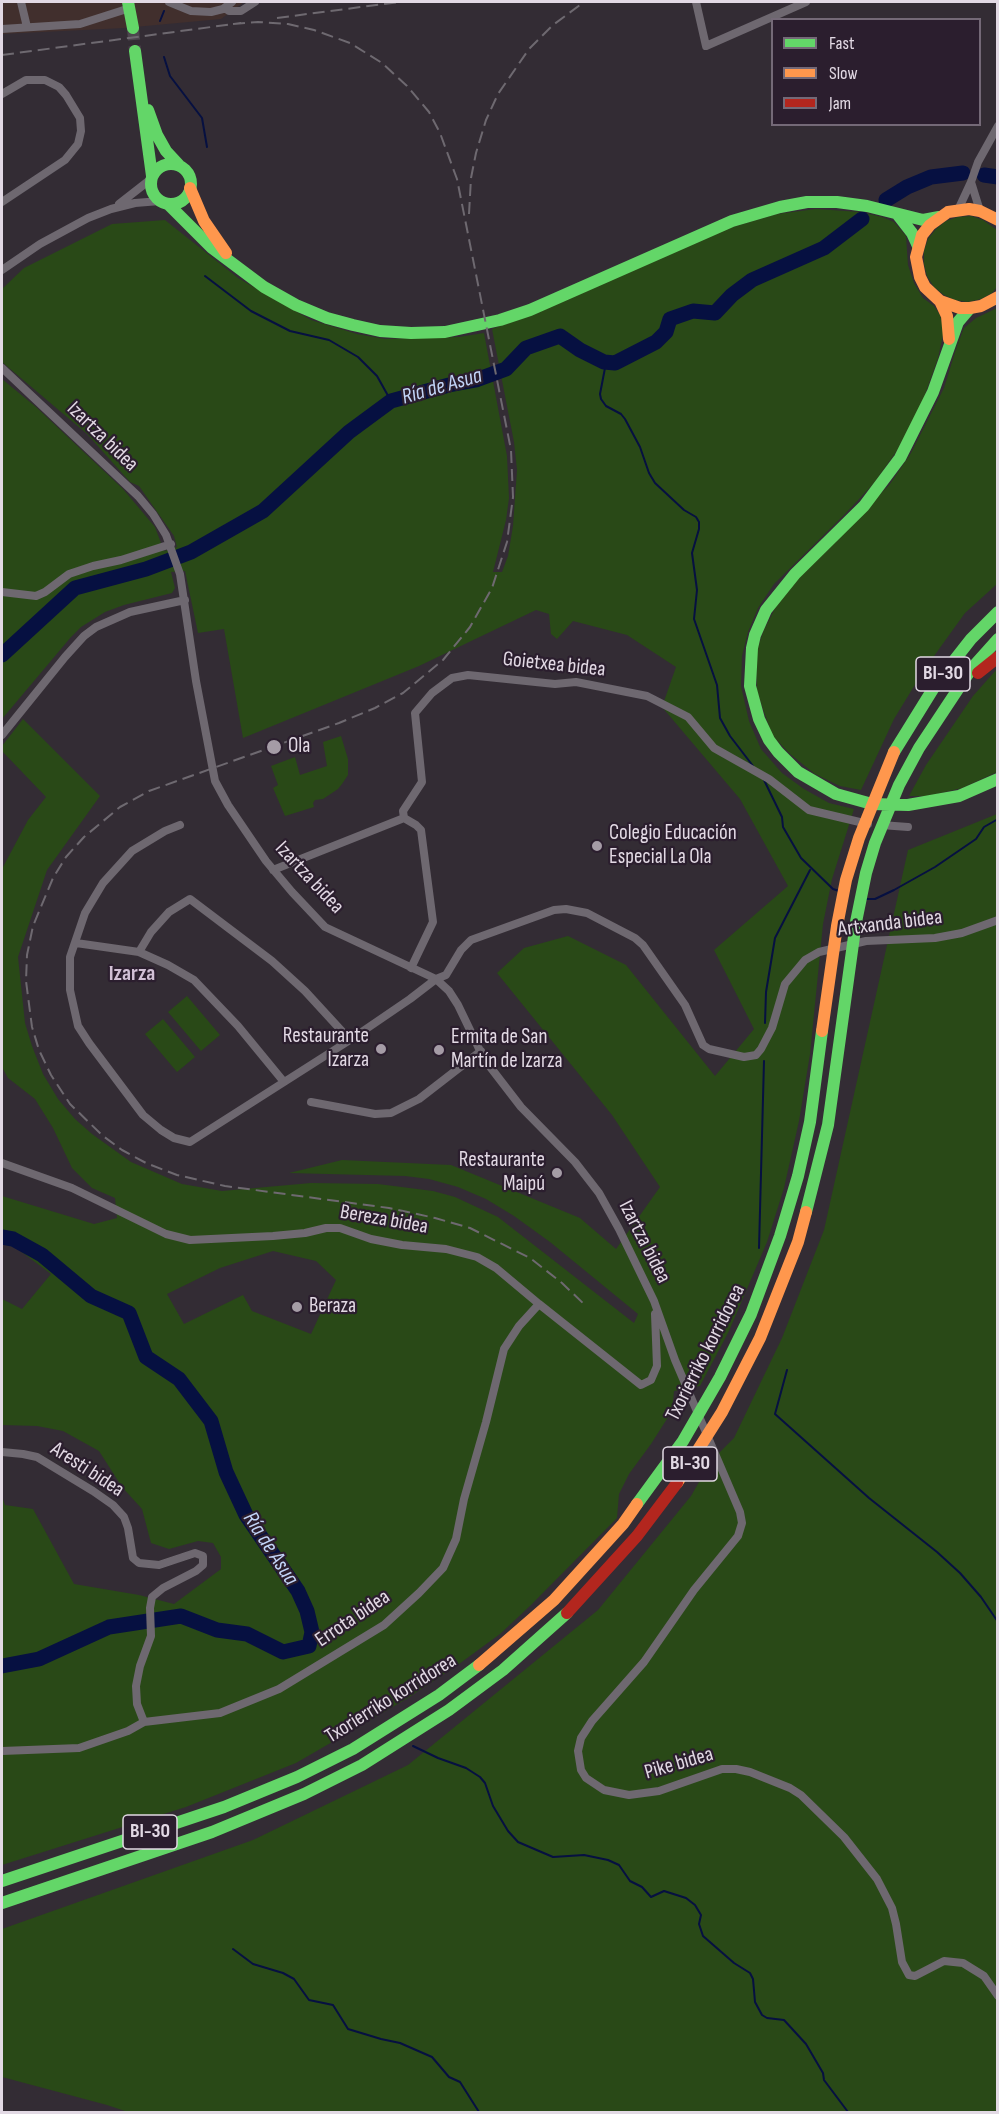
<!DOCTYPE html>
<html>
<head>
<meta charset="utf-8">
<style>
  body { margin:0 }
  #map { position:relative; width:999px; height:2114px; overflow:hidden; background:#332c34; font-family:"Sofia Sans Condensed",sans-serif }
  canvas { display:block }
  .frame { position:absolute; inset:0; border:3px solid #e2d9e4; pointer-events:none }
  .legend { position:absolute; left:771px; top:18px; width:210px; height:108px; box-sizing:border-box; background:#2b1e2e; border:2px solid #746977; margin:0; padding:8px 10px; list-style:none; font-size:18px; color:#e2d9e4 }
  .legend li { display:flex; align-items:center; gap:12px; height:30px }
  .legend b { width:30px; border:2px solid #746977 }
</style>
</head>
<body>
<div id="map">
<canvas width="999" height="2114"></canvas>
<div class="frame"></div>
<ul class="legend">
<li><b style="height:8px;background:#63d668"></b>Fast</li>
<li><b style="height:8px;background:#ff974d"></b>Slow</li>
<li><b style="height:8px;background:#b3261e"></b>Jam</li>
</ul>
</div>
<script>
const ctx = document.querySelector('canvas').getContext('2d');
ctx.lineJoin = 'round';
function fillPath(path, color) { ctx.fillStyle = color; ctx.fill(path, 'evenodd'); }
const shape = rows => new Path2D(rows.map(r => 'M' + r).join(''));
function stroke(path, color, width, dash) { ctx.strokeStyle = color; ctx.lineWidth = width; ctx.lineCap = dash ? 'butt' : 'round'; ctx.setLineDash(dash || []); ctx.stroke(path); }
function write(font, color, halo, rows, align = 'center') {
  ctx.font = font + ' "Sofia Sans Condensed",sans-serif'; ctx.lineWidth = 4.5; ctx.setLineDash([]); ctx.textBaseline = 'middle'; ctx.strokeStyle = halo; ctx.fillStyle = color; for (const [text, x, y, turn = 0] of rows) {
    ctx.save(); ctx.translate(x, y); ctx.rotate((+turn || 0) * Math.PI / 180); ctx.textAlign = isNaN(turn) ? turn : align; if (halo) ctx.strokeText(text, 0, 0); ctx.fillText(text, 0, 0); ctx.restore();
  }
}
fillPath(shape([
  [2,2,244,2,221,19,124,28,2,34]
]), '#412f2d');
fillPath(shape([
  [816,209,860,212,882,217,894,222,906,236,908,265,914,283,923,298,934,306,940,315,944,330,938,358,923,400,898,449,874,483,845,514,774,584,758,608,748,632,742,656,741,686,749,721,761,749,782,773,804,789,829,803,854,809,832,879,823,924,810,1054,799,1121,784,1188,767,1242,729,1331,700,1386,674,1391,672,1411,651,1444,629,1474,619,1494,617,1518,531,1605,500,1634,459,1664,408,1698,296,1763,186,1807,2,1865,2,1496,5,1505,33,1509,74,1584,139,1595,174,1604,221,1569,221,1557,213,1543,198,1541,169,1549,151,1543,142,1509,122,1487,99,1451,63,1431,37,1426,2,1425,2,1299,22,1309,51,1274,15,1247,2,1244,2,1196,94,1224,117,1218,115,1198,92,1188,72,1168,53,1128,35,1099,8,1078,2,1067,2,869,28,820,46,797,2,751,2,746,23,719,100,796,47,870,18,957,25,1023,32,1046,43,1074,58,1099,75,1119,92,1134,131,1162,182,1184,222,1191,311,1183,378,1184,433,1191,455,1197,498,1217,634,1323,638,1314,550,1242,514,1216,486,1199,458,1187,429,1179,405,1176,289,1173,342,1160,451,1165,580,1218,616,1249,660,1187,612,1115,497,973,524,948,568,936,626,965,715,1076,754,1029,714,950,788,886,740,799,662,707,676,667,627,635,573,621,557,639,551,634,549,614,536,610,419,666,243,738,224,629,198,633,185,571,171,572,175,588,172,593,124,605,105,612,81,627,71,637,2,719,2,379,36,407,123,489,155,527,164,551,177,547,174,536,139,486,130,482,87,434,2,362,2,289,24,268,112,224,165,220,238,278,311,320,357,334,385,339,459,337,484,333,507,456,509,498,506,520,493,572,502,572,508,556,513,526,517,470,514,442,492,329,550,306,729,228,777,214],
  [273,1251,316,1261,336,1280,311,1334,252,1311,243,1295,184,1324,167,1294,220,1268],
  [971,216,983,220,997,230,997,287,992,293,981,299,968,302,955,300,944,295,934,287,927,276,924,264,924,251,928,239,936,229,946,221,958,217],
  [997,308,997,584,965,613,924,670,894,719,861,790,840,786,815,774,790,754,772,735,757,691,756,652,764,630,782,595,890,484,911,453,944,388,957,346,964,328,976,318],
  [997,669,997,772,962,788,928,796,909,796,926,765,973,696],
  [341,736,348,759,348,775,342,784,338,789,323,799,315,800,313,803,314,807,285,816,273,788,278,785,271,766,295,757,300,775,327,766,323,742],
  [997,814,997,2112,128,2112,107,2105,2,2077,2,1929,253,1840,408,1765,598,1610,691,1496,711,1461,734,1438,782,1338,824,1230,908,850],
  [187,996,220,1035,201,1051,168,1012],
  [163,1019,195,1057,177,1072,145,1034]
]), '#294917');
stroke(shape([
  [160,21,164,11],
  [164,57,170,76,202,118,207,147],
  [205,276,251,311,290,331,329,340,358,357,377,376,391,401],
  [604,362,605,368,600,394,601,399,606,406,621,414,625,419,640,447,649,473,655,483,684,510,696,517,699,522,699,529,692,553,697,590,694,619,717,685,720,718,730,736,753,766],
  [764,780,782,817,783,827,801,858,833,889,839,891],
  [867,899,875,899,894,890,935,867,976,839,984,827,998,819],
  [765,1023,766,992,775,938,810,870],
  [759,1248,764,1061],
  [787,1370,775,1414,869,1498,937,1552,960,1573,981,1597,998,1622],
  [413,1746,438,1758,466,1768,480,1777,485,1783,493,1806,508,1831,518,1842,553,1857,584,1855,608,1860,619,1865,630,1881,642,1887,651,1897,664,1891,686,1898,695,1905,701,1915,699,1924,703,1936,734,1963,750,1973,753,1979,755,2002,762,2015,767,2018,784,2020,806,2044,823,2073,824,2080,848,2112],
  [233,1949,253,1964,283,1973,294,1979,309,2000,333,2005,348,2029,381,2039,400,2043,432,2057,449,2077,460,2082,479,2112]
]), '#061041', 2);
stroke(shape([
  [984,175,998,177],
  [886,200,907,187,931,177,963,173],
  [2,655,75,588,146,569,191,552,263,511,349,432,391,401,449,385,476,380,506,369,526,348,560,336,580,350,604,362,615,363,656,342,666,332,670,319,693,311,715,313,732,295,752,280,824,248,862,219],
  [2,1237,13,1239,42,1255,91,1296,129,1313,146,1357,179,1379,211,1421,226,1472,246,1515,298,1591,307,1611,312,1632,309,1646,283,1652,247,1634,217,1630,181,1616,109,1627,39,1659,2,1666]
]), '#061041', 15);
stroke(shape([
  [133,28,135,51]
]), '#4d464e', 12, [12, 6]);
stroke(shape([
  [21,2,27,27],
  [169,2,191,11,211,12,223,9,232,2],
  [696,2,706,46,806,2],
  [225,8,229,11,241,11,255,2],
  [2,29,80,24,130,8],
  [2,94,26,80,45,80,59,87,66,95,80,118,81,131,78,144,65,160,2,202],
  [971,182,980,211],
  [119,204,151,179],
  [958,210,971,182,978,162,998,126],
  [2,270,40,244,88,218,111,209,135,203,160,201],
  [2,368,138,496,153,514,166,535,180,574,196,681,215,781,228,805,266,861,292,892,325,927,436,979,449,991,458,1005,484,1059,521,1107,575,1162,599,1193,619,1229,654,1301,675,1360,740,1512,742,1523,738,1536,694,1590,644,1662,592,1721,581,1738,578,1751,581,1770,586,1778,604,1790,629,1795,659,1791,722,1769,736,1769,750,1772,790,1788,801,1795,844,1837,877,1879,892,1908,896,1924,902,1962,909,1975,915,1976,944,1961,963,1963,984,1976,998,1996],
  [2,592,36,596,45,592,69,574,93,566,121,560,171,544],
  [2,735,65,657,84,636,96,627,130,612,185,600],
  [404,818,403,811,422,782,415,713,432,693,452,678,468,675,555,684,576,682,647,696,688,717,714,748,769,779,809,810,868,824],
  [180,825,165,831,132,851,103,883,85,913,70,957,70,990,78,1026,89,1043,143,1115,161,1130,174,1138,190,1142,350,1040,410,999,436,979,446,975,461,950,471,940,554,910,566,909,587,913,635,938,643,945,685,1005,703,1045,709,1049,744,1057,756,1055,761,1049,772,1028,785,984,805,960,819,952,866,941,935,938,962,933,998,920],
  [881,825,908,827],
  [273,870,404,818,416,825,421,830,433,922,411,968],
  [76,943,139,952,168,965,194,980,238,1026,284,1082],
  [139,952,151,932,169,912,190,899,272,961,305,991,350,1040],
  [311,1102,375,1114,391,1113,419,1099,481,1051],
  [2,1163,72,1188,166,1234,190,1240,273,1236,305,1233,326,1228,340,1228,371,1239,402,1245,446,1249,477,1257,496,1268,539,1304,641,1385,651,1380,657,1366,655,1314],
  [2,1452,23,1454,37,1457,93,1491,113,1505,124,1517,128,1528,133,1558,139,1563,159,1565,195,1553,203,1556,203,1565,196,1571,163,1588,152,1597,150,1608,151,1636,140,1666,136,1686,137,1704,144,1722],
  [2,1751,79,1748,128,1731,144,1722,220,1713,279,1689,384,1625,419,1593,443,1568,456,1539,464,1499,486,1422,504,1349,519,1326,539,1304]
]), '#6e6870', 8);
stroke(shape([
  [128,2,133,28],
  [135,51,152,176],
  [148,110,157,135,166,151,179,165],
  '151 184a20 20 0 1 1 40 0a20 20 0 1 1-40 0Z',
  [168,204,212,248,264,287,296,305,327,318,353,325,380,331,411,333,445,332,500,320,530,310,732,221,780,207,807,202,837,202,867,206,923,220,939,217],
  [898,215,912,233,918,246],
  [970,308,958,322,933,392,900,458,864,506,795,574,766,610,755,635,752,648,750,686,759,719,769,740,778,752,798,772,836,794,872,804,908,805,959,796,998,779],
  [894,752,938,681,971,639,998,612],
  [806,1212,828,1125,856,922,866,873,875,843,899,785,919,748,972,668,998,639],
  [637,1504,683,1441,720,1377,751,1314,780,1236,798,1176,810,1122,822,1031],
  [2,1881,224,1807,297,1777,353,1749,439,1695,479,1665],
  [2,1903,212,1832,304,1794,362,1765,449,1710,503,1670,567,1613]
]), '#63d668', 12);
stroke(shape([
  [190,188,204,221,226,253],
  [998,220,980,211,969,209,948,212,930,225,922,235,916,257,920,277,925,287,940,301,960,308,970,308,981,306,998,297],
  [940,301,947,316,949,339],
  [822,1031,837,926,846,880,859,838,894,752],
  [677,1483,722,1412,760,1338,798,1242,806,1212],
  [479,1665,554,1600,623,1524,637,1504]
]), '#ff974d', 12);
stroke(shape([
  [978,673,998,657],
  [567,1613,637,1536,677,1483]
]), '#b3261e', 12);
stroke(shape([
  [277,18,399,2],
  [233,24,258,22,288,24,314,30,350,43,382,63,407,86,429,112,440,133,457,179,511,450,513,497,507,542,492,588,470,627,443,660,403,693,375,708,339,723,149,791,120,807,84,837,66,857,53,878,33,926,27,955,26,981,32,1027,39,1050,51,1075,70,1104,103,1136,122,1150,146,1163,177,1175,225,1186,389,1208,435,1218,470,1228,530,1258,562,1283,586,1306],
  [2,55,241,23],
  [469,214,471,178,476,153,486,120,498,94,529,49,553,25,584,2]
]), '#6e6970', 2, [12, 6]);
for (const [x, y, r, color] of [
  [274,747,8,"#a59ca6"],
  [597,846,6,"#a59ca6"],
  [381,1049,6,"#a59ca6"],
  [439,1050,6,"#a59ca6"],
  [557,1173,6,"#a59ca6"],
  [297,1307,6,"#a59ca6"]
]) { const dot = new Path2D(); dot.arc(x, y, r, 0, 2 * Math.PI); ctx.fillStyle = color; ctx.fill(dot); stroke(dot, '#2b1e2e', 2); }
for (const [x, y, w] of [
  [943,674,54],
  [690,1464,54],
  [150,1832,54]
]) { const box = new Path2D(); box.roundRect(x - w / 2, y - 17, w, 34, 4.5); ctx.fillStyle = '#2b1e2e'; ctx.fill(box); stroke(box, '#e2d9e4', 1.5); }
write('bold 20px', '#e2d9e4', null, [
  ["BI-30",943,674],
  ["BI-30",690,1464],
  ["BI-30",150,1832]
]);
write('21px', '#e2d9e4', '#2b1e2e', [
  ["Izartza bidea",102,437,44],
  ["Goietxea bidea",554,665,6],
  ["Izartza bidea",309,878,47],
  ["Artxanda bidea",890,924,-7],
  ["Bereza bidea",384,1220,10],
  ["Izartza bidea",644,1242,63],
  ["Txorierriko korridorea",706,1353,-63],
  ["Aresti bidea",87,1470,33],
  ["Errota bidea",353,1619,-34],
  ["Txorierriko korridorea",391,1699,-32],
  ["Pike bidea",679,1764,-16]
]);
write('21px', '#e2d9e4', '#2b1e2e', [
  ["Ola",288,747],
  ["Colegio Educación",609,834],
  ["Especial La Ola",609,858],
  ["Restaurante",369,1037,"right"],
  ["Izarza",369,1061,"right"],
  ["Ermita de San",451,1038],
  ["Martín de Izarza",451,1062],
  ["Restaurante",545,1161,"right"],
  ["Maipú",545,1185,"right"],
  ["Beraza",309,1307]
], 'left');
write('italic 22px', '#c2d4f7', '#2b1e2e', [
  ["Ría de Asua",442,387,-16],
  ["Ría de Asua",270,1549,57]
]);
write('bold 22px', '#d1c0d5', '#2b1e2e', [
  ["Izarza",132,974]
]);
</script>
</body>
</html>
